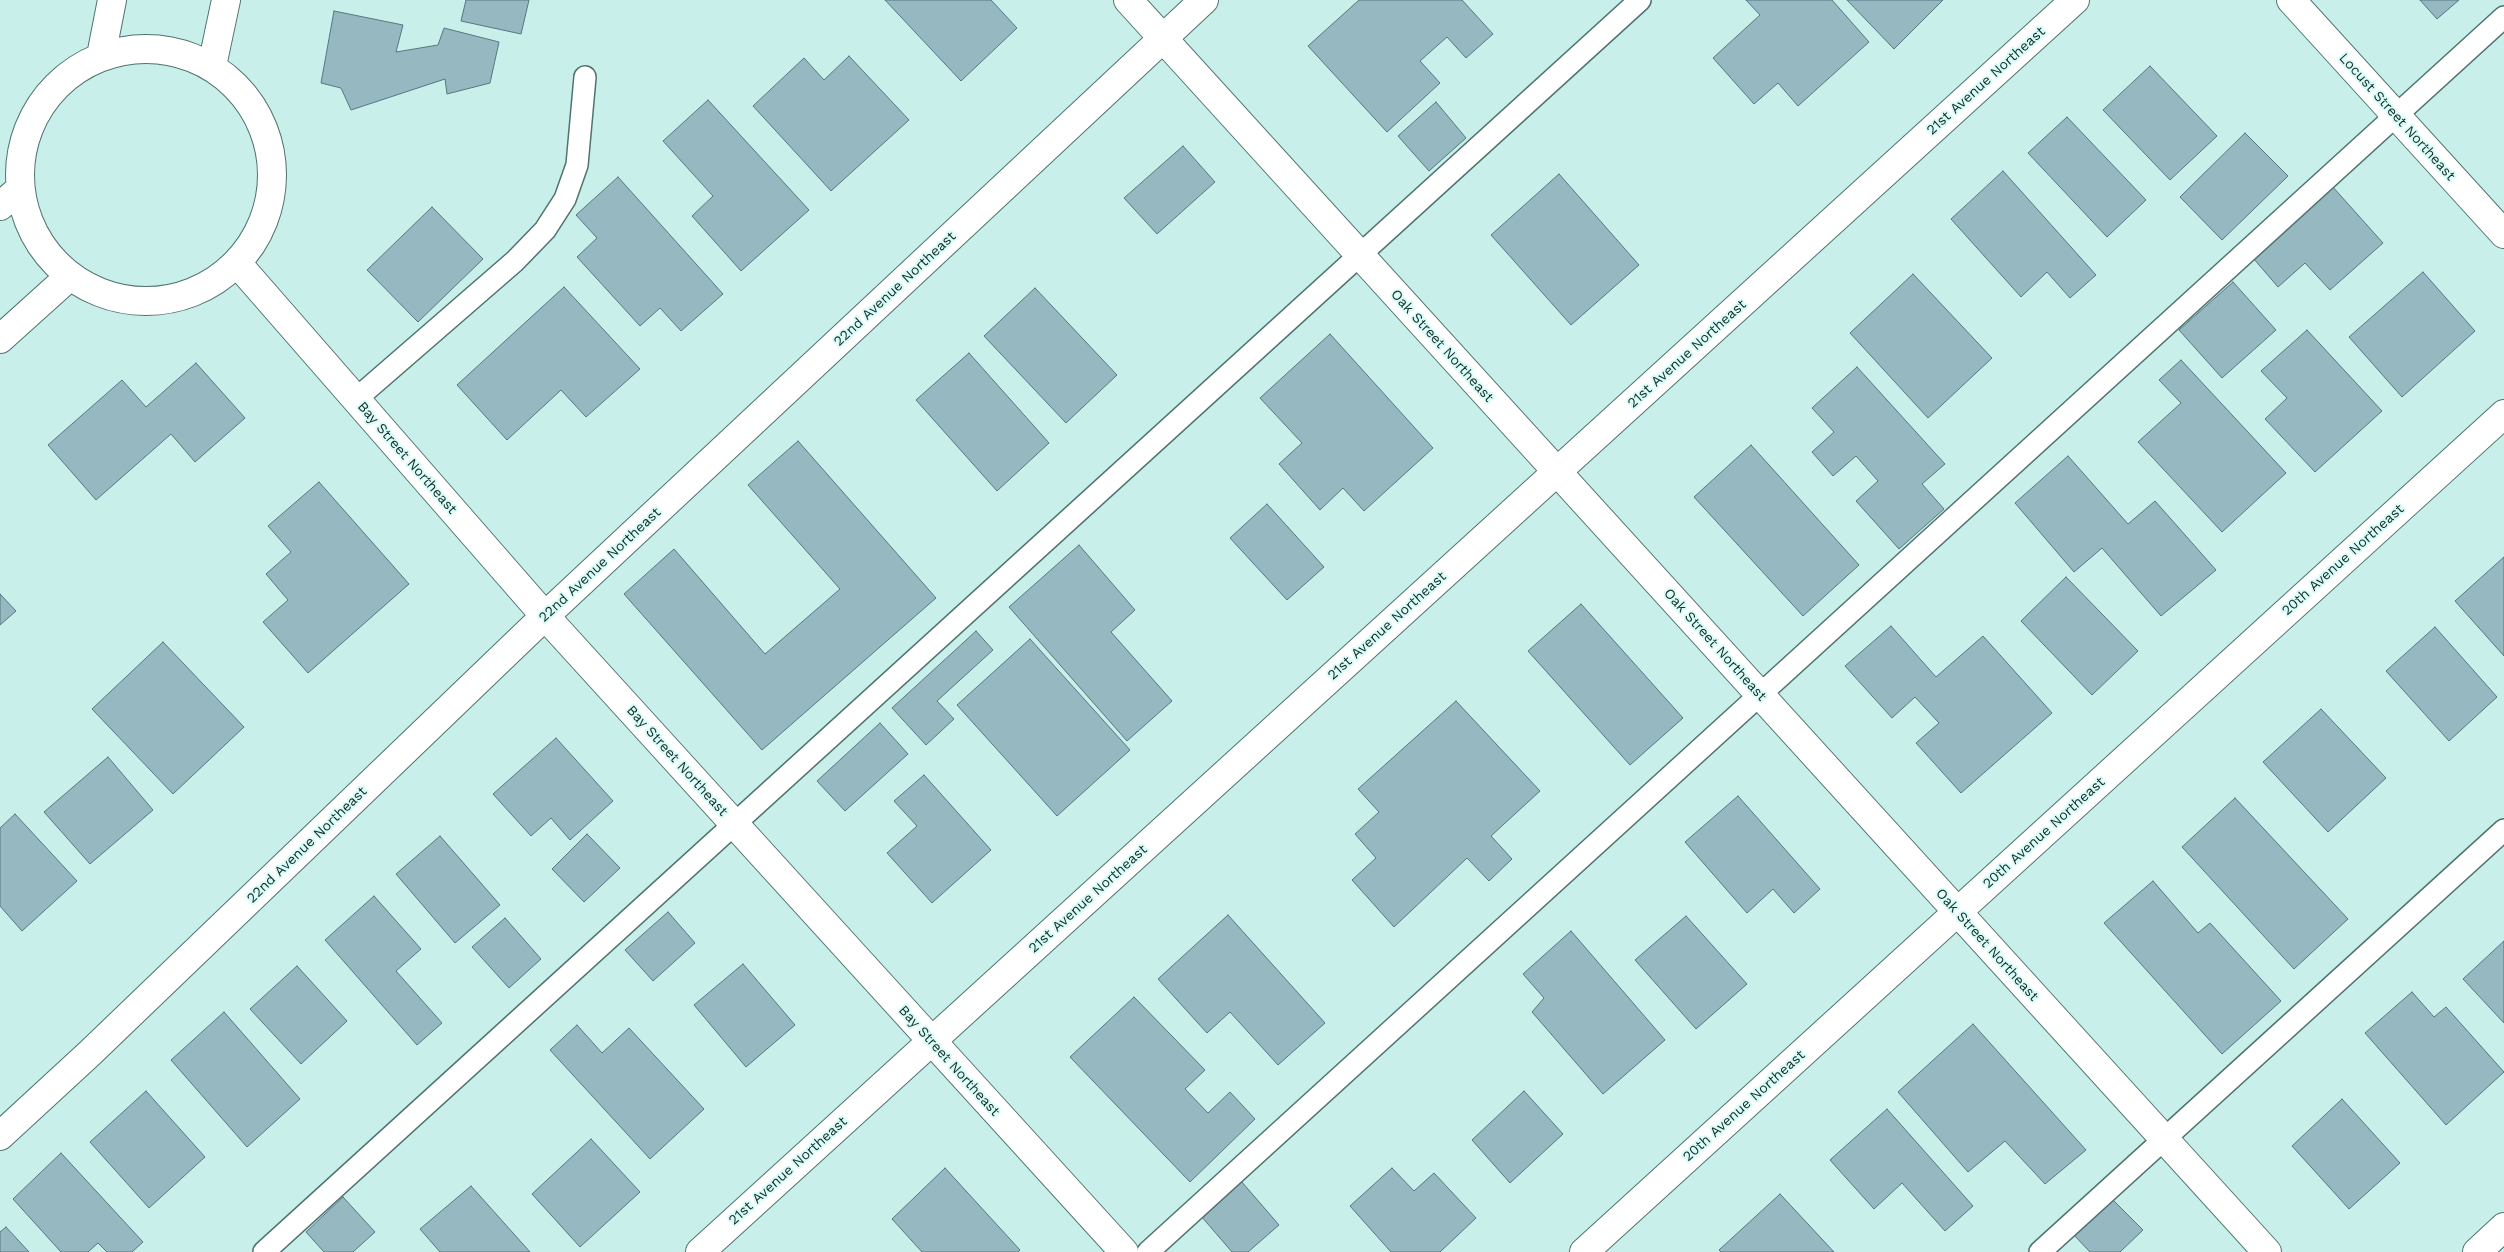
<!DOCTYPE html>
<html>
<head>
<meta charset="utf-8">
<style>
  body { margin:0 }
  canvas { display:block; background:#c9efeb }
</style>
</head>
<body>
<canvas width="2504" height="1252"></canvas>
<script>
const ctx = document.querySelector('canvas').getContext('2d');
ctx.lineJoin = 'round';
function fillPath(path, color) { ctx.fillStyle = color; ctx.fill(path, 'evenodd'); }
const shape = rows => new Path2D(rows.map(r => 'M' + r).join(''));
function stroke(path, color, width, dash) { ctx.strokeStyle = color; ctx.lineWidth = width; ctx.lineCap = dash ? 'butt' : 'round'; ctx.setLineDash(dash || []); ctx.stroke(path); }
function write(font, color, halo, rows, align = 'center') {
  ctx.font = font + ' "Work Sans",sans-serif'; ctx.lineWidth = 4; ctx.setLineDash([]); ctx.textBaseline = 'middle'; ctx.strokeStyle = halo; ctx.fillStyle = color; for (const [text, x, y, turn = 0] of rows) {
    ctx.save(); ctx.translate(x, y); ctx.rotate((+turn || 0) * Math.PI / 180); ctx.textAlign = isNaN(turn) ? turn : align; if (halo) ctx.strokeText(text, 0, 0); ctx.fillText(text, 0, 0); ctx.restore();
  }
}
const building = shape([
  [466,0,529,0,521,34,461,21,466,0],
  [885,0,991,0,1017,28,961,81,885,0],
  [1359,0,1462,0,1493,34,1466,58,1447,37,1420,61,1440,83,1387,132,1308,46,1359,0],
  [1746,0,1832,0,1869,42,1798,106,1778,83,1754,104,1713,58,1760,15,1746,0],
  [1847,0,1943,0,1894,49,1847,0],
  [2420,0,2459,0,2437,19,2420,0],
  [334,11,403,25,396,52,438,45,444,28,499,42,490,83,447,94,445,79,351,110,341,88,321,83,334,11],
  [849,56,909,120,831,191,753,106,804,58,824,80,849,56],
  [2150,66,2217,136,2170,180,2103,110,2150,66],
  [708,100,809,210,741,271,692,216,713,196,663,141,708,100],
  [1436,102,1466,138,1429,171,1398,136,1436,102],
  [2067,117,2146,200,2107,237,2028,153,2067,117],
  [2245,133,2288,176,2222,240,2180,197,2245,133],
  [1183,146,1215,182,1157,234,1124,198,1183,146],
  [2003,171,2096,275,2070,298,2047,272,2021,297,1951,219,2003,171],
  [1559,174,1639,265,1571,325,1491,235,1559,174],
  [618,177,723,294,681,331,660,308,640,326,577,257,597,238,576,215,618,177],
  [2332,186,2383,243,2330,290,2305,263,2278,287,2253,258,2332,186],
  [432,207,483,259,418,322,367,270,432,207],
  [2423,272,2475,331,2402,397,2349,337,2423,272],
  [1913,274,1992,358,1928,418,1850,333,1913,274],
  [2233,282,2276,330,2222,378,2179,330,2233,282],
  [564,287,640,369,586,417,561,390,507,440,457,385,564,287],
  [1035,288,1117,375,1066,423,984,336,1035,288],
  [2307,330,2382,411,2315,472,2265,419,2287,398,2261,371,2307,330],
  [1330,334,1433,448,1364,511,1343,488,1320,510,1279,464,1302,443,1260,398,1330,334],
  [969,353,1049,443,997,491,916,400,969,353],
  [2181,360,2286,473,2222,532,2138,442,2181,403,2159,380,2181,360],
  [196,363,245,418,195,462,171,434,96,500,48,445,122,380,146,407,196,363],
  [1857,367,1945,464,1922,484,1944,509,1899,549,1856,501,1878,481,1856,456,1833,476,1812,452,1834,432,1812,408,1857,367],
  [798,441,936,598,762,750,624,594,674,549,765,654,840,589,748,485,798,441],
  [1751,445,1859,565,1803,616,1694,497,1751,445],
  [2068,456,2128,524,2155,501,2216,570,2161,616,2102,548,2074,572,2015,503,2068,456],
  [319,482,409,584,308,673,263,622,288,600,266,574,291,552,268,526,319,482],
  [1267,504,1324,567,1287,600,1230,538,1267,504],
  [1079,545,1135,610,1111,632,1172,701,1127,741,1009,607,1079,545],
  [2504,557,2504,656,2455,601,2504,557],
  [2066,577,2138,651,2092,695,2021,621,2066,577],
  [0,594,16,611,0,625,0,594],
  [1581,604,1683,718,1630,765,1528,651,1581,604],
  [1891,626,1936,677,1983,636,2052,713,1961,793,1916,743,1939,723,1915,697,1892,718,1845,666,1891,626],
  [2435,627,2497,697,2449,741,2386,671,2435,627],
  [976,631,993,650,937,701,954,719,926,745,892,708,976,631],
  [1030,639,1130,750,1057,816,957,705,1030,639],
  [163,642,244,727,173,794,92,709,163,642],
  [1456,701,1540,791,1491,836,1512,859,1489,881,1467,858,1394,927,1352,880,1376,858,1355,834,1379,812,1358,789,1456,701],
  [2321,709,2386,778,2328,832,2263,762,2321,709],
  [880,723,908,754,845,811,817,781,880,723],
  [556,738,613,801,570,840,551,818,531,836,493,794,556,738],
  [108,757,153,810,90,864,44,812,108,757],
  [924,775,991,850,932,903,887,853,917,826,894,801,924,775],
  [1738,796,1820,889,1794,913,1773,889,1747,913,1685,842,1738,796],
  [2235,798,2348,919,2294,969,2182,847,2235,798],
  [15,814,77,881,22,931,0,906,0,828,15,814],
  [587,834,620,868,584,902,552,869,587,834],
  [440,836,500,905,455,943,396,874,440,836],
  [2153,881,2198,933,2210,923,2281,1001,2222,1054,2104,923,2153,881],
  [374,896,421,949,396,971,442,1023,417,1045,325,940,374,896],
  [668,912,695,943,653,981,625,950,668,912],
  [1228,915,1325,1023,1278,1065,1230,1012,1207,1033,1158,979,1228,915],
  [1686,916,1747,984,1696,1029,1635,960,1686,916],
  [505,918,541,959,509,988,472,947,505,918],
  [1571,931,1665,1040,1603,1094,1532,1012,1544,998,1523,974,1571,931],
  [2504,941,2504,1023,2463,979,2504,941],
  [743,964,795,1025,746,1067,694,1005,743,964],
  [297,966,347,1021,301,1064,250,1009,297,966],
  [2412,992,2434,1017,2446,1007,2504,1072,2446,1125,2365,1033,2412,992],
  [1134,997,1205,1070,1185,1089,1208,1113,1230,1092,1255,1119,1190,1182,1070,1057,1134,997],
  [224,1012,300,1099,247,1147,171,1060,224,1012],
  [1973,1024,2086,1150,2045,1184,2005,1141,1968,1172,1898,1092,1973,1024],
  [577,1025,602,1053,629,1028,704,1109,650,1159,550,1050,577,1025],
  [146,1091,205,1157,149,1208,90,1142,146,1091],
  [1524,1091,1563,1134,1510,1183,1472,1140,1524,1091],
  [2342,1099,2400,1163,2349,1209,2292,1146,2342,1099],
  [1887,1109,1973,1206,1945,1231,1902,1183,1874,1209,1830,1160,1887,1109],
  [591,1139,640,1192,580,1247,532,1194,591,1139],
  [61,1153,143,1242,132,1252,107,1252,98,1243,88,1252,61,1252,13,1199,61,1153],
  [945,1168,1020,1250,1018,1252,922,1252,892,1219,945,1168],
  [1392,1168,1414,1191,1434,1173,1476,1218,1440,1252,1391,1252,1350,1206,1392,1168],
  [1241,1181,1279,1225,1248,1252,1232,1252,1201,1216,1241,1181],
  [471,1186,530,1252,440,1252,420,1229,471,1186],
  [1780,1194,1834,1252,1721,1252,1719,1250,1780,1194],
  [2109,1196,2143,1230,2120,1252,2090,1252,2072,1233,2109,1196],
  [343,1197,375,1232,353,1252,324,1252,306,1232,343,1197],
  [6,1227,29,1252,0,1252,0,1232,6,1227]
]);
fillPath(building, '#95b8c1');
stroke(building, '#56777f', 1);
const lane = shape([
  [356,399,515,261,545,230,565,199,577,165,585,77],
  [264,1252,1640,0],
  [1148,1252,2504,17],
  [2040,1252,2504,830]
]);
const street = shape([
  [1128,0,2267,1252],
  [2291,0,2504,234],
  '20 175a126 126 0 1 1 252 0a126 126 0 1 1-252 0Z',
  [101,56,112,0],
  [212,66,226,0],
  [0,206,20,189],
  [237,263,545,616],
  [0,339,70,276],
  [700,1252,2075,0],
  [1584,1252,2504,414],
  [2477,1252,2504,1227]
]);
const secondary = shape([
  [545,616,1124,1252],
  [0,1136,90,1053,545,616,1204,0]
]);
stroke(lane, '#50736f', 24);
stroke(street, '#50736f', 30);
stroke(secondary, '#50736f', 30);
stroke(lane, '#fff', 21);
stroke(street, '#fff', 28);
stroke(secondary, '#fff', 28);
write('14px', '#1a2927', '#d6fdf8', [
  ["21st Avenue Northeast",1986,81,-42],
  ["Locust Street Northeast",2397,117,48],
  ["22nd Avenue Northeast",895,289,-43],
  ["Oak Street Northeast",1442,346,48],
  ["21st Avenue Northeast",1687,354,-42],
  ["Bay Street Northeast",407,458,49],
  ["20th Avenue Northeast",2343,560,-42],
  ["22nd Avenue Northeast",600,565,-43],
  ["21st Avenue Northeast",1387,626,-42],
  ["Oak Street Northeast",1715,645,48],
  ["Bay Street Northeast",677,761,48],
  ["20th Avenue Northeast",2044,833,-42],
  ["22nd Avenue Northeast",307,845,-44],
  ["21st Avenue Northeast",1088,899,-42],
  ["Oak Street Northeast",1987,945,48],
  ["Bay Street Northeast",949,1061,48],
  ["20th Avenue Northeast",1744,1106,-42],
  ["21st Avenue Northeast",788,1171,-42]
]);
</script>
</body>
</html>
